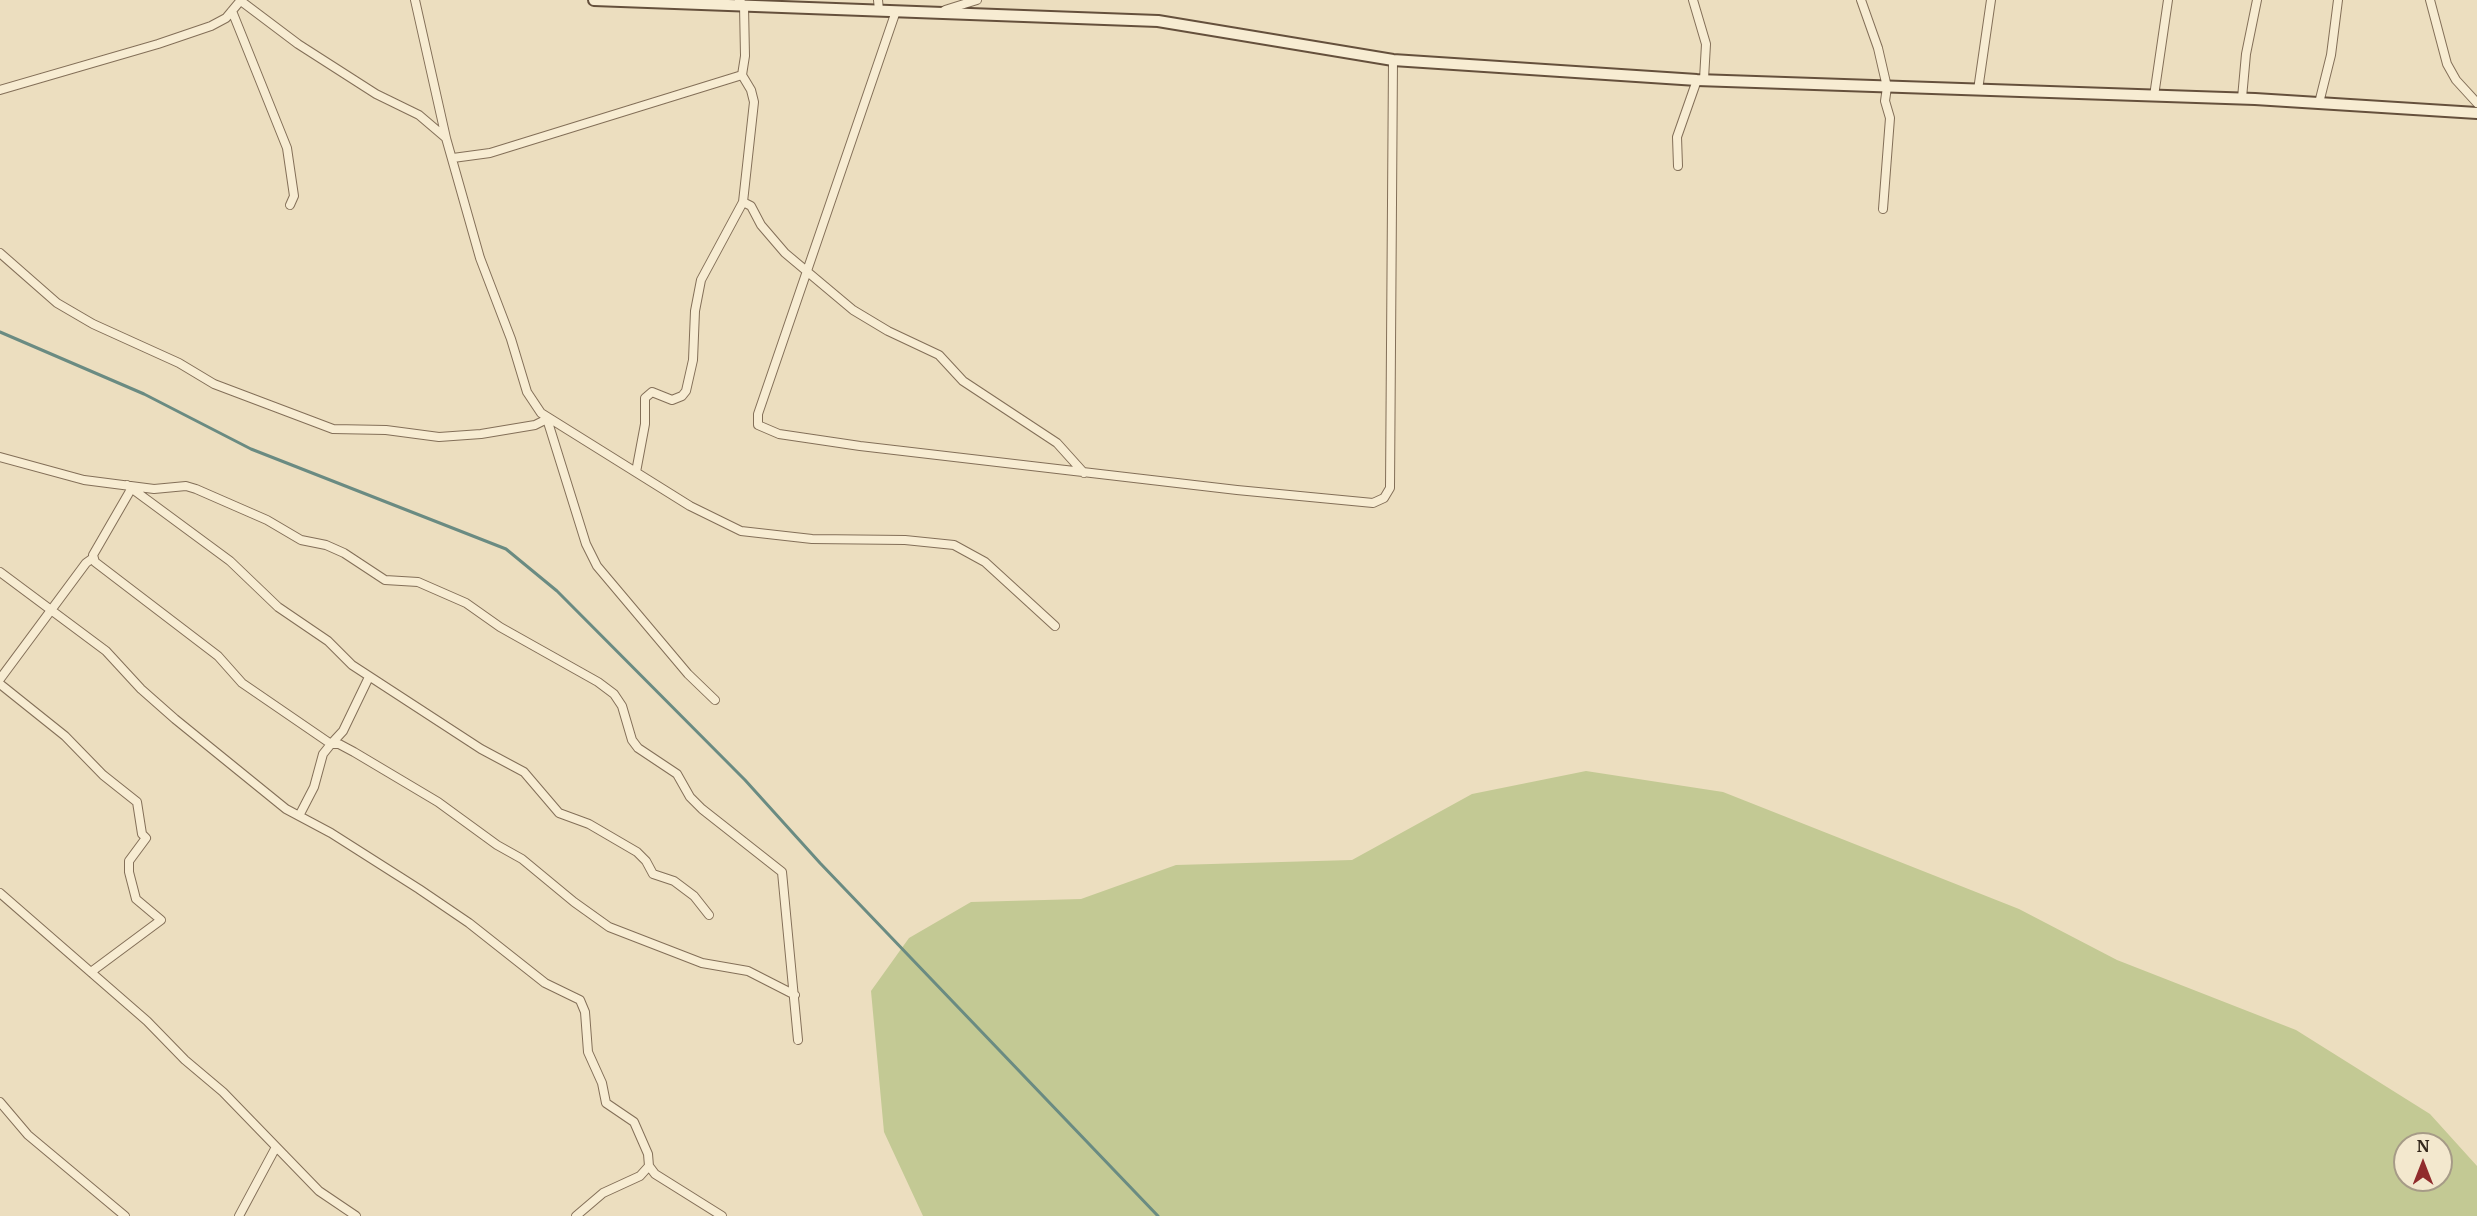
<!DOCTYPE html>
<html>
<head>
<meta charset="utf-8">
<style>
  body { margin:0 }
  #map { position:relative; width:2477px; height:1216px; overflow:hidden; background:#ecdebf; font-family:Merriweather,serif }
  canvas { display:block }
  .north { position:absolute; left:2393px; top:1132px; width:60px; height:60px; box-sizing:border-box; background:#f3e8ce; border:2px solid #a69b87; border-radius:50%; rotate:0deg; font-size:16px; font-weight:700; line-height:24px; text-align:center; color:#33271c }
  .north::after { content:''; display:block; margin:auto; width:21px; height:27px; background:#902b2c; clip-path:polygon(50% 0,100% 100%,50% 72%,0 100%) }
</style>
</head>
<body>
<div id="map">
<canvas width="2477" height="1216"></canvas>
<div class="north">N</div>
</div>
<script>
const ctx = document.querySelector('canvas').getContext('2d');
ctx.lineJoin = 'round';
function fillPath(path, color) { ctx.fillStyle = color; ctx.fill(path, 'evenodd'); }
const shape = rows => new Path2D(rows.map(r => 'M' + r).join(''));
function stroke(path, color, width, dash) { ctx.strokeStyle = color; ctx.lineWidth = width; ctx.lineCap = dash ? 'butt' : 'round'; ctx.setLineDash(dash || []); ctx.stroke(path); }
fillPath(shape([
  [1586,771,1723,792,2019,909,2117,960,2296,1030,2430,1114,2477,1166,2477,1216,923,1216,884,1132,871,991,909,938,971,902,1081,899,1176,865,1352,860,1472,794],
  [2405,1144,2441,1144,2441,1180,2405,1180]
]), '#c3c994');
stroke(shape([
  [0,332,144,394,251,449,506,549,557,591,745,780,820,863,1158,1216]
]), '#6a8b82', 3);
const street = shape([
  [415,0,446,138,480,258,511,339,527,392,541,413,690,506,741,531,812,539,905,540,954,545,985,562,1055,626],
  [878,0,879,10],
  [1693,0,1706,44,1704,79],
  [1861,0,1878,48,1887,87,1885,101,1890,118,1883,209],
  [2430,0,2447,64,2456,80,2477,103],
  [241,1,298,44,376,94,419,115,446,138],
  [945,10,977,0],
  [232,11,287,148,294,196,290,205],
  [896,11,758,414,758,425,779,434,860,446,1237,490,1373,503,1384,498,1390,488,1393,60],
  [0,90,158,44,211,26,226,18,241,0],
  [1978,90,1991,0],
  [2154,96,2168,0],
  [2242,98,2246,54,2257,0],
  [2319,103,2331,55,2338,0],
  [453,158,490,153,742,75,745,56,744,6,739,0],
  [1678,166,1677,137,1697,80],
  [743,202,751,206,761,225,785,253,853,310,888,331,939,355,963,381,1057,443,1084,473],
  [0,253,57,303,93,324,179,363,214,384,333,429,386,430,439,437,481,434,535,425,547,419,586,544,597,566,688,674,715,700],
  [0,457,84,480,154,489,186,486,196,489,267,520,301,540,326,545,344,553,385,580,418,582,466,603,500,627,598,682,614,694,622,706,632,740,638,748,677,774,690,797,702,809,782,872,798,1040],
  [636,472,645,424,645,398,652,392,672,400,682,396,686,391,693,360,695,311,701,280,743,202,754,102,751,90,742,75],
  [127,485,230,561,278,607,328,641,352,665,481,749,524,772,559,813,589,824,637,852,646,861,653,874,674,881,694,896,709,915],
  [130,491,93,555,95,562,218,656,242,683,331,744,323,754,314,787,299,816],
  [0,572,106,651,141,689,175,719,286,809,331,833,419,889,469,923,545,983,580,1000,585,1012,588,1052,602,1083,606,1103,634,1122,648,1154,649,1166,655,1174,722,1216],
  [0,679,86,563,93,558],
  [0,684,65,736,103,775,137,802,142,834,146,838,129,861,129,872,136,899,161,920,91,972],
  [331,744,339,744,354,752,438,802,497,845,522,859,574,902,609,927,702,963,748,971,795,995],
  [331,744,343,731,369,677],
  [0,893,147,1021,185,1060,223,1092,319,1191,356,1216],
  [0,1102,28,1135,125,1216],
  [239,1216,276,1147],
  [576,1216,603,1193,640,1176,649,1166]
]);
const secondary = shape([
  [594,0,1158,21,1393,60,1697,80,2255,99,2477,113]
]);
stroke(street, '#836f58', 10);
stroke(secondary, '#65503c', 14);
stroke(street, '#f7ecd2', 8);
stroke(secondary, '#f7ecd2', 10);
</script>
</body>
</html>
